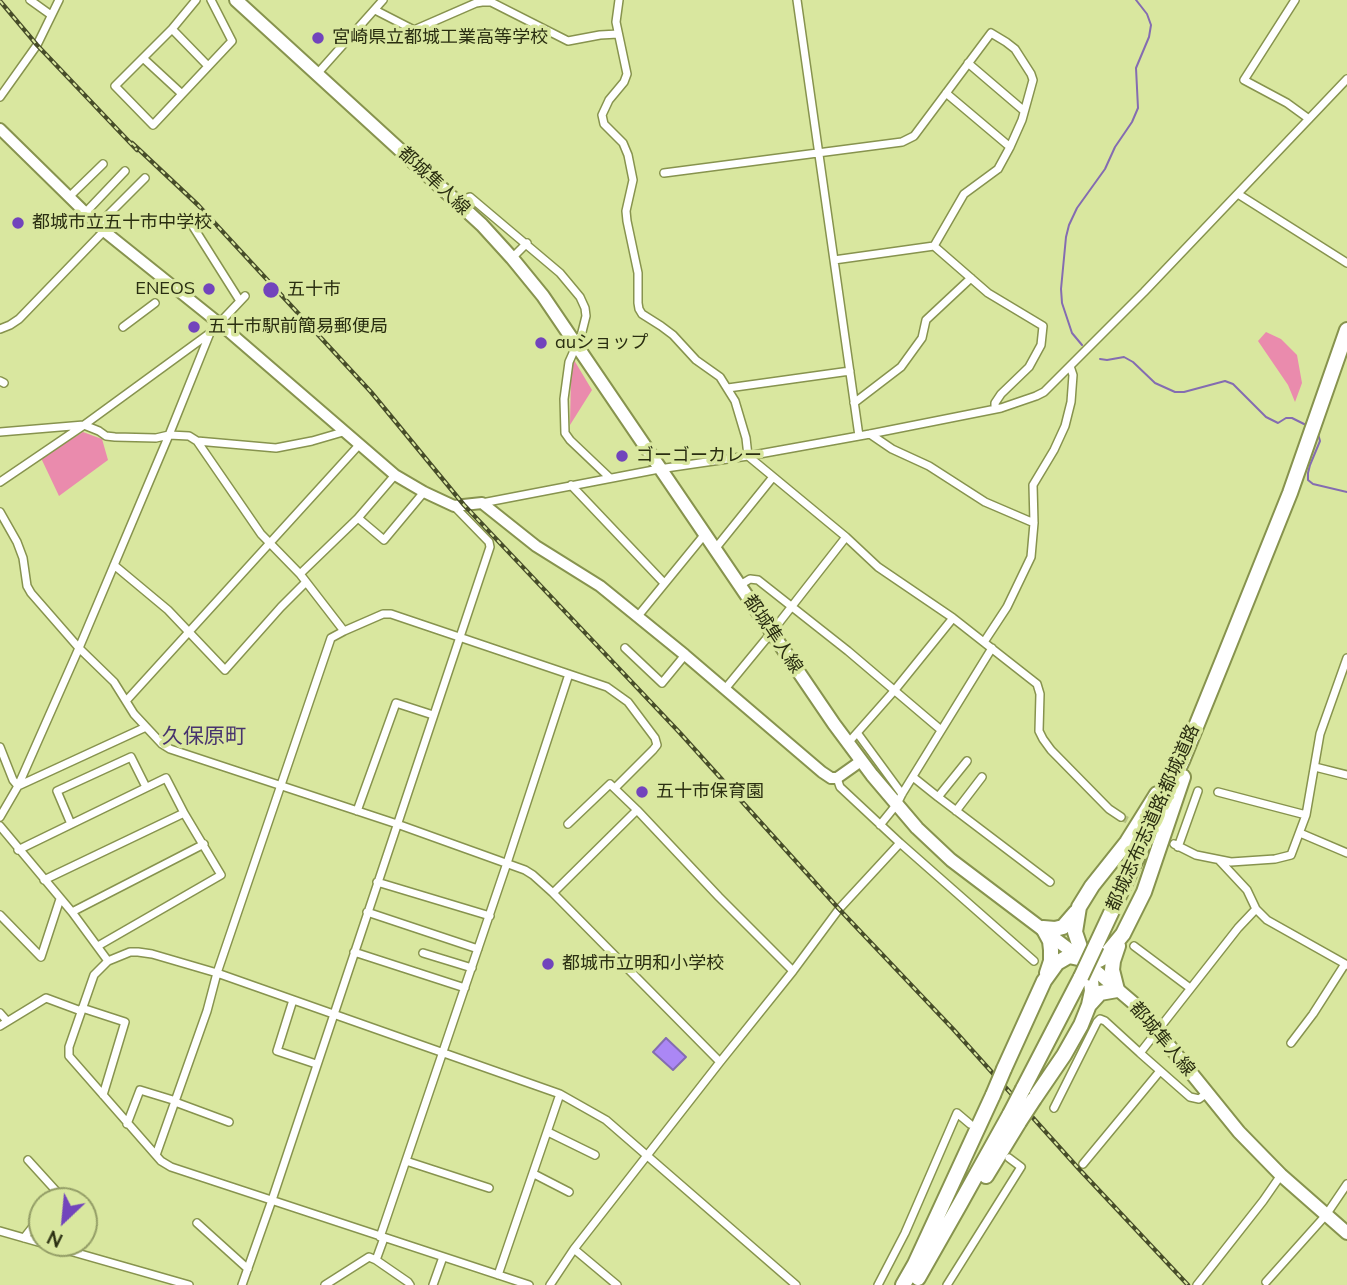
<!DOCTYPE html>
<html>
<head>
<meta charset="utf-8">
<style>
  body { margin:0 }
  #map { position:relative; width:1347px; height:1285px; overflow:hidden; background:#d9e79f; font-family:Mulish,sans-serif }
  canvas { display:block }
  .north { position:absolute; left:28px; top:1187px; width:70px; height:70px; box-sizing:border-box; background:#d9e79f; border:2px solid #939d66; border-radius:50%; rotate:206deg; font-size:19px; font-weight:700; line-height:28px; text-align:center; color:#2a2e11 }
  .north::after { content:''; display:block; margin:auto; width:24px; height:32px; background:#7244bc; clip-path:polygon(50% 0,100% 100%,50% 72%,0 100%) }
</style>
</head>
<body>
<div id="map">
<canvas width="1347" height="1285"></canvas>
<div class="north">N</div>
</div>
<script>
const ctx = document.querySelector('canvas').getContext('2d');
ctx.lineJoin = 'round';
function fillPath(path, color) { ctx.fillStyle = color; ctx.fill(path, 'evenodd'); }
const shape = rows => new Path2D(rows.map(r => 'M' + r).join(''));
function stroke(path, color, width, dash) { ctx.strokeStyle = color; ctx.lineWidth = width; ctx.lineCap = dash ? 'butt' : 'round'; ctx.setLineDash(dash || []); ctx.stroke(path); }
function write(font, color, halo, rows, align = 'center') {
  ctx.font = font + ' Mulish,"Noto Sans JP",sans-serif'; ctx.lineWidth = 7; ctx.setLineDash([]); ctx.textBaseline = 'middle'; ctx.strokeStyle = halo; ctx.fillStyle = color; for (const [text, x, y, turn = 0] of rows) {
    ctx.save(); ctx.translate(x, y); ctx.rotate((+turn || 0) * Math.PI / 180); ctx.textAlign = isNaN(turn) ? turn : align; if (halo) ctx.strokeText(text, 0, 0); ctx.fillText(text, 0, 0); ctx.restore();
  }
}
fillPath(shape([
  [1266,332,1281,339,1297,355,1302,383,1295,402,1288,385,1258,341],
  [574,360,592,390,570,425,571,372],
  [83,432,102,439,108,460,59,496,41,458]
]), '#ea8bad');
const water = shape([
  [666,1038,686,1057,673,1070,653,1052,666,1038]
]);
fillPath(water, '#ab87f5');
stroke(water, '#846cb1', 2);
stroke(shape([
  [1082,345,1072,333,1062,303,1061,289,1066,237,1069,225,1077,208,1105,169,1115,147,1132,122,1138,108,1136,68,1149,37,1151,25,1147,14,1136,0],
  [1100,359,1107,360,1124,357,1133,362,1155,383,1175,392,1184,392,1225,381,1233,384,1266,417,1278,423,1286,418,1292,418,1308,426],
  [1318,434,1320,441,1310,465,1308,473,1308,480,1313,484,1347,492]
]), '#846cb1', 2);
stroke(shape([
  [1121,817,1139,826]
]), '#b6c283', 7, [7, 3.5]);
const street = shape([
  [30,0,51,15],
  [196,0,172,29,115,86,153,125,232,41,211,0],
  [619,0,616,22,627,74,624,82,609,100,602,115,604,124,623,143,628,155,633,180,626,211,627,221,638,273,638,303,639,309,642,314,661,326,673,335,696,360,720,377,735,401,746,438,748,456,846,537,878,567,953,618,1037,684,1040,694,1039,731,1043,739,1051,750,1109,809,1121,817],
  [797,0,859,436],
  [1295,0,1244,80,1287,103,1309,119],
  [375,10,414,30,476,3,482,2,491,2,568,41,600,35,618,34],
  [172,29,208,66],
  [143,58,182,94],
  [968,63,1023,110],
  [317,74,383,0],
  [946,93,1010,147],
  [0,97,37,45,59,0],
  [664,173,902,142,914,136,991,33,1006,42,1015,49,1031,74,1033,80,1022,120,1010,147,998,169,964,194,934,246,834,260],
  [1238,194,1347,263],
  [69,197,103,164],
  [457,202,470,197,560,273,580,297,585,308,586,316,581,336,574,342,573,353,569,362,564,399,565,433,570,440,610,478],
  [85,213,125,171],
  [187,217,240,301],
  [98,225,145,178],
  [934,246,988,293,1043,326,1041,345,1029,367,1001,394,995,403,995,409],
  [512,258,527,243],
  [123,327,155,303],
  [0,329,10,325,19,319,104,231],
  [0,381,4,383],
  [728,388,850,371],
  [854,403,901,367,922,338,926,320,971,278],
  [0,432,84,425,99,431,106,436,115,437,156,438,169,435,189,436,197,441,261,534,300,574,344,631],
  [870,434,892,449,929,466,985,502,1034,523],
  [197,441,276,448,312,441,343,432],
  [0,482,84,425,210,333,245,296],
  [571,485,664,583],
  [482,503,659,469,748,456,870,434,1001,408,1036,396,1044,392,1144,292,1347,79],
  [0,512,17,542,23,558,27,586,31,593,79,648,114,682,134,714,162,744,170,749,397,824,525,870,533,875,553,893,720,1062],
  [358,518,384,540,424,492],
  [715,549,773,477],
  [114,565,168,610,225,670,281,607,306,582],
  [300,574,358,518,395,475],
  [740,585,750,579,758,580,848,651,941,730],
  [638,616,705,534],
  [984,642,1007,607,1031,557,1034,523,1033,485,1054,450,1065,426,1071,402,1073,375,1070,366],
  [625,648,662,683,685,655],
  [725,689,771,633,846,537],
  [126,701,359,445],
  [858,734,902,794],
  [848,743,894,691,953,618],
  [0,747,13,780,18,786],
  [1315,767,1347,775],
  [913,777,938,797,1050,882],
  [18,786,146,727],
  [1218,792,1306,815],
  [938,797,967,761],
  [357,811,396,703,433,715],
  [956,811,982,777],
  [0,817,18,786,79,648,169,435,210,333],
  [71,824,57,791,131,757,146,787],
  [568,824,610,784,637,810,719,897,793,971],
  [880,825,897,804,902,794,992,648],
  [0,826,72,912,108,961],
  [1300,833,1347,853],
  [900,843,1034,961],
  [1174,844,1196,855,1231,862,1275,859,1291,855,1306,815,1320,734,1347,658],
  [1178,847,1198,791],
  [18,850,166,778,184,813],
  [1219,860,1247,890,1256,909,1267,920,1347,965],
  [44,880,184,813,221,875,98,946],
  [377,882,490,916],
  [553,893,637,810],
  [72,912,204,844],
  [367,912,478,949],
  [0,915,41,957,60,899],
  [1134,946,1190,988],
  [354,952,465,988],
  [423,953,472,968],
  [293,1000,277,1051,316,1064],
  [82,1008,125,1022,103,1095],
  [0,1013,7,1021],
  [0,1026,46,998,81,1011],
  [1291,1043,1313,1014,1345,964],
  [1207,1093,1199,1099,1190,1097,1140,1053,1238,928,1256,909],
  [175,1102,229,1122],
  [1054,1108,1097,1022,1100,1019,1105,1021,1140,1053],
  [127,1124,140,1090,176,1101],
  [548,1132,595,1155],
  [156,1155,207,1011,217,973,331,638,344,631,383,614,391,614,607,687,628,702,655,738,657,745,653,750,615,788],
  [28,1160,58,1193,53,1201],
  [406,1161,489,1188],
  [1083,1164,1160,1071],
  [534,1174,569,1192],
  [197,1223,248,1269],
  [0,1231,189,1285],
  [380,1237,507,863,569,674],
  [24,1238,42,1215],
  [574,1249,617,1285],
  [376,1260,384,1238],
  [498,1275,560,1094],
  [1266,1282,1326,1215,1347,1184],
  [242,1285,272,1200,490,547,489,542,454,506],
  [325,1285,369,1257,376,1260,408,1282,410,1285],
  [433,1285,443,1257],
  [529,1285,171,1167,161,1161,69,1056,69,1047,94,975,108,961,130,952,138,952,152,954,217,973,560,1094,606,1120,796,1285],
  [550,1285,574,1249,720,1062,793,971,839,909,900,843,840,787,837,778],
  [878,1285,905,1233,957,1113,970,1124],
  [947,1285,1021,1167,1009,1158],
  [1197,1285,1263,1201,1281,1175]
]);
const secondary = shape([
  [0,129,104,231,220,324,395,475,424,492,454,506,482,503,536,546,600,586,685,655,822,772,831,778,837,778,861,761]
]);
const primary = shape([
  [236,0,457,202,482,225,512,258,543,296,834,724,872,775,917,828,951,860,1083,960,1137,1006,1239,1132,1281,1175,1347,1233]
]);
const highway = shape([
  [1043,928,1050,941,1051,950,1051,961,1047,973],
  [1043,928,1055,929,1063,927,1076,912],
  [1096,945,1182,761,1223,660,1290,493,1347,330],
  [1090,1004,1100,993,1117,990,1112,970,1113,961,1118,946],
  [1004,1069,1044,981,1057,963,1069,956,1092,961,1099,960,1104,957,1123,934,1144,892,1183,777],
  [1023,1089,1081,977],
  [1034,1099,1064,1055,1081,1025,1089,1005,1092,991,1091,980,1075,932,1079,907,1092,886,1127,842,1157,794],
  [986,1176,1019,1122],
  [918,1278,960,1204,1010,1114],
  [903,1285,915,1264,993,1095]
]);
stroke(street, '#87934e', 10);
stroke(secondary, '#87934e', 14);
stroke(primary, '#87934e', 16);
stroke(highway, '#87934e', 18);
stroke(street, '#fff', 7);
stroke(secondary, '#fff', 10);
stroke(primary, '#fff', 12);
stroke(highway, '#fff', 14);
const rail = shape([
  [0,1,37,45,137,150],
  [132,143,198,205,371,392,464,505,680,733,839,909,953,1029,1079,1169,1188,1285]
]);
stroke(rail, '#474d29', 4.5);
stroke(rail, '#d9e79f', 2, [5]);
const highwayBridge = shape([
  [1081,977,1096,945],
  [993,1095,1004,1069],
  [1010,1114,1023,1089],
  [1019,1122,1034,1099]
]);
stroke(highwayBridge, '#87934e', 18, []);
stroke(highwayBridge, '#fff', 14);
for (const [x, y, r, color] of [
  [318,38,7,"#7244bc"],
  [18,223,7,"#7244bc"],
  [209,289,7,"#7244bc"],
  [271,290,9,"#7244bc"],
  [194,327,7,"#7244bc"],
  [541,343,7,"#7244bc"],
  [622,456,7,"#7244bc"],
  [642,792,7,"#7244bc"],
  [548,964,7,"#7244bc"]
]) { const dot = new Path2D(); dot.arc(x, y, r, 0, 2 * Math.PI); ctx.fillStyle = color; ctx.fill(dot); stroke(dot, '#d9e79f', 2.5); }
write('18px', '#2a2e11', '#d9e79f', [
  ["宮崎県立都城工業高等学校",332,38],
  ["都城市立五十市中学校",32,223],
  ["ENEOS",195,289,"right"],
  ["五十市",287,290],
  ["五十市駅前簡易郵便局",208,327],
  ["auショップ",555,343],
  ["ゴーゴーカレー",636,456],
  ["五十市保育園",656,792],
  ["都城市立明和小学校",562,964]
], 'left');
write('18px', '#2a2e11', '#d9e79f', [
  ["都城隼人線",434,181,43],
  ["都城隼人線",773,634,56],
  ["都城志布志道路;都城道路",1153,818,-66],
  ["都城隼人線",1162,1039,50]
]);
write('21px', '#47336e', '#d9e79f', [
  ["久保原町",204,737]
]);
</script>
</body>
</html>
